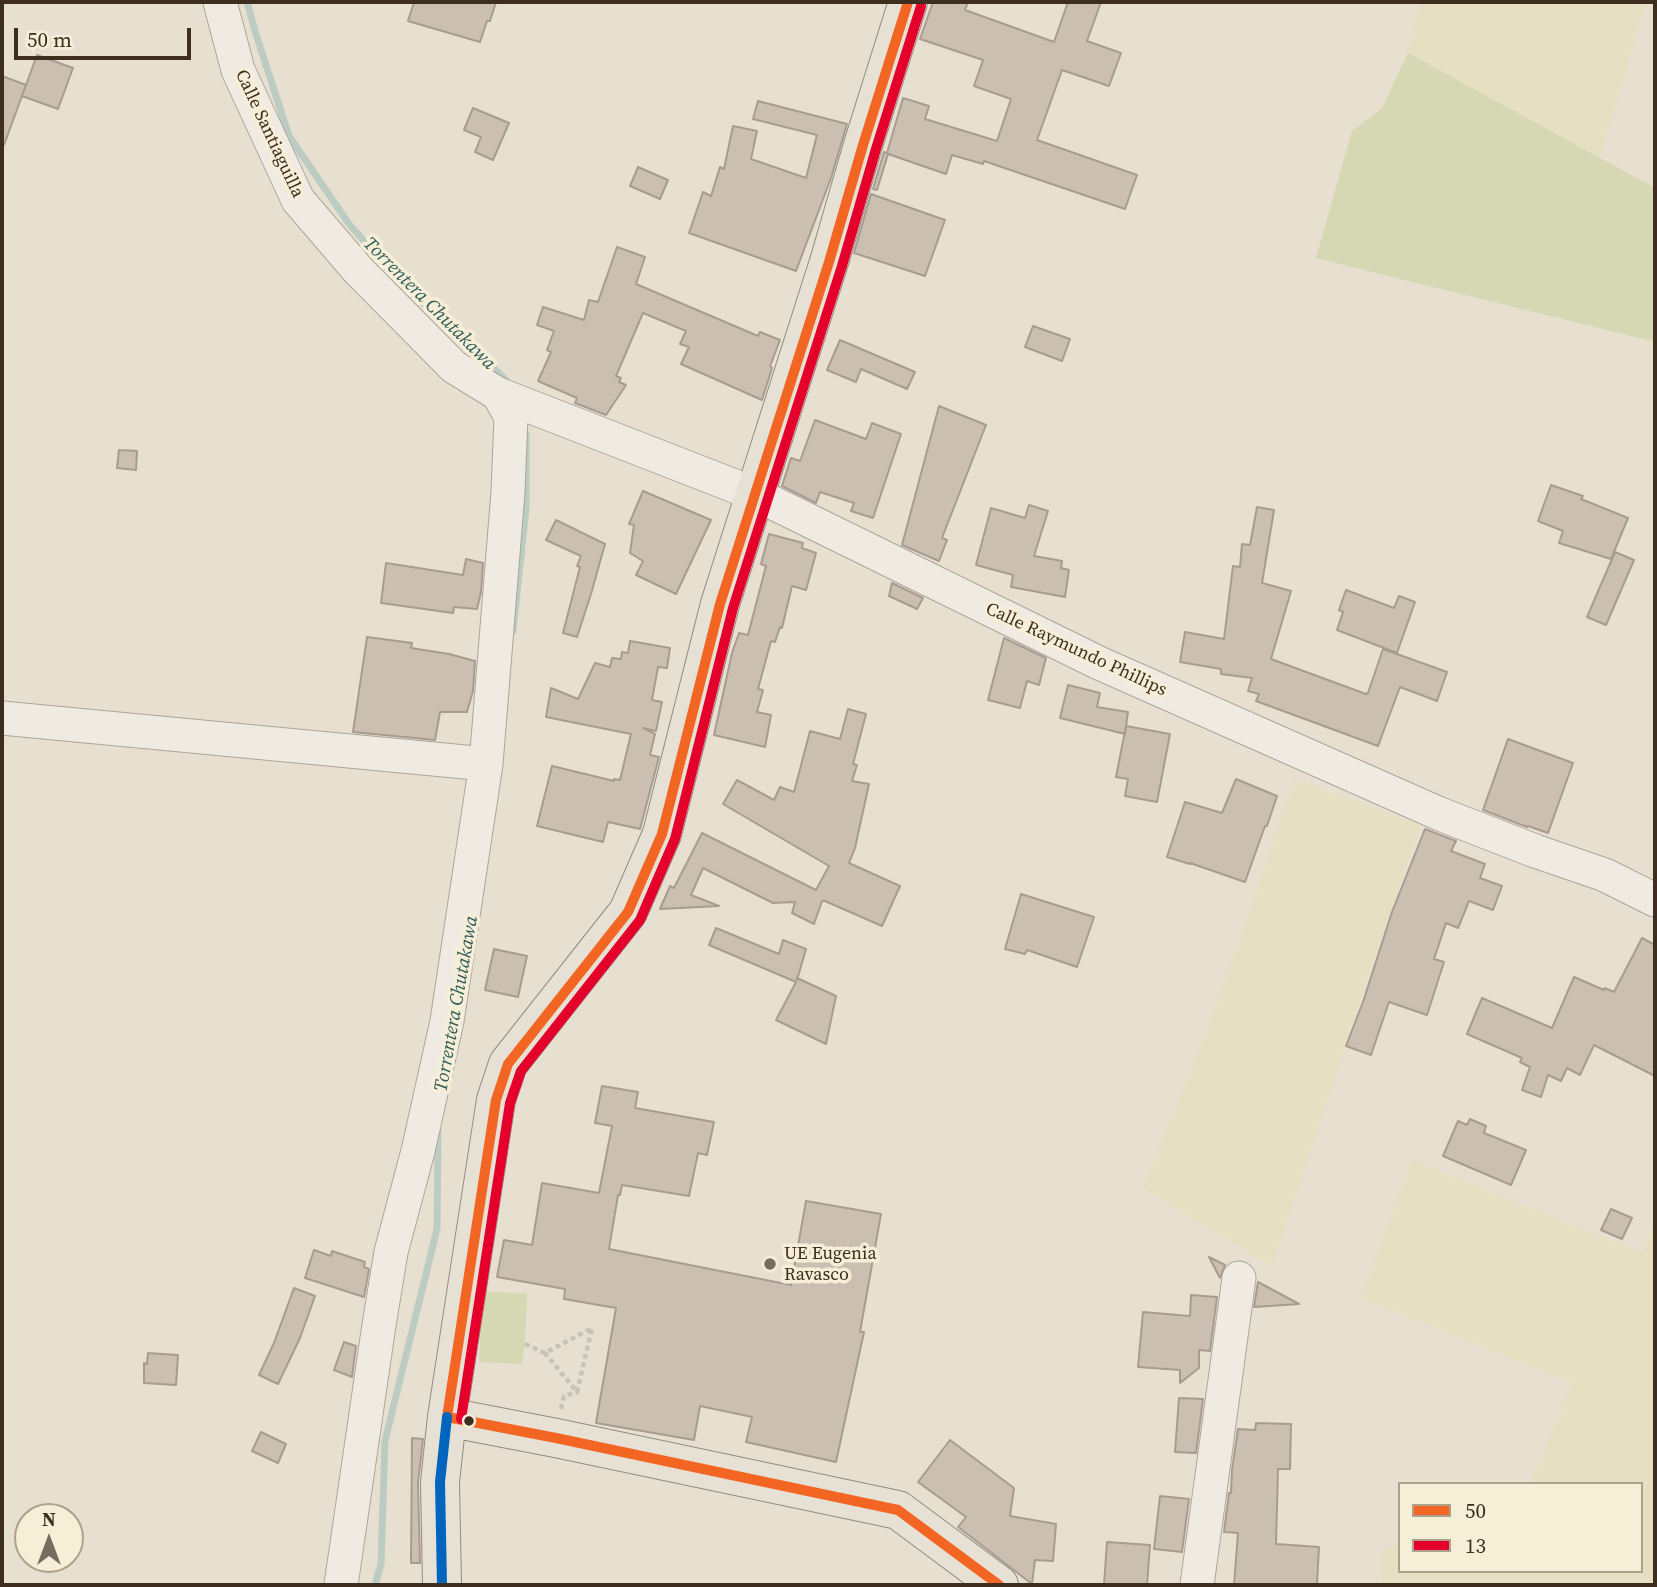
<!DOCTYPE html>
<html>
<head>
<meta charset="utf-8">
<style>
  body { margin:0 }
  #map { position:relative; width:1657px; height:1587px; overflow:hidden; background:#e7e0d1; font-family:"Source Serif 4",serif }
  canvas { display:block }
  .frame { position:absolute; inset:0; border:4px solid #3d2e20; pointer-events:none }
  .legend { position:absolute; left:1398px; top:1482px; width:245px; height:91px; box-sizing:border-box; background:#f7eed8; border:2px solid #ada18e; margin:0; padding:9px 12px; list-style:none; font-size:21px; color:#3d2e20 }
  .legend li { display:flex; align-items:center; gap:14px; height:35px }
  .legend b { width:35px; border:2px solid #ada18e }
  .north { position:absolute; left:14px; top:1503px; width:70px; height:70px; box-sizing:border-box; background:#f7eed8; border:2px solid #ada18e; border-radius:50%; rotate:0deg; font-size:19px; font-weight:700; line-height:28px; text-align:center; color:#3d2e20 }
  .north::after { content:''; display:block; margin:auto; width:24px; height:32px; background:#786c5e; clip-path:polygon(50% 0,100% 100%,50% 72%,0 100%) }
  .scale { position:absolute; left:14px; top:28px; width:177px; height:32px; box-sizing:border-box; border:4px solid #3d2e20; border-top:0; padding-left:9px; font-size:21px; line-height:24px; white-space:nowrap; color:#3d2e20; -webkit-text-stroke:5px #f7eed8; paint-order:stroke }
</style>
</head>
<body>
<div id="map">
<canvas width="1657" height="1587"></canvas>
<div class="frame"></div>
<ul class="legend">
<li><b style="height:9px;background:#f26522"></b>50</li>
<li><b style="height:9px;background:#e4002b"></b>13</li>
</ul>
<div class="north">N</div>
<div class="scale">50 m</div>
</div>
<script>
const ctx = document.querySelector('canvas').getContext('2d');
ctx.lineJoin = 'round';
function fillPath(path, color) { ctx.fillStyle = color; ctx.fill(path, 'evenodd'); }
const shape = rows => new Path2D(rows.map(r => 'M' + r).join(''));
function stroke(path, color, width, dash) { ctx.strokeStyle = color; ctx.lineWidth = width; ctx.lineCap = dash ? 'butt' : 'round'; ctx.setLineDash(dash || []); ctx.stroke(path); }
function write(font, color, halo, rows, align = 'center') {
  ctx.font = font + ' "Source Serif 4",serif'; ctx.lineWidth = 7; ctx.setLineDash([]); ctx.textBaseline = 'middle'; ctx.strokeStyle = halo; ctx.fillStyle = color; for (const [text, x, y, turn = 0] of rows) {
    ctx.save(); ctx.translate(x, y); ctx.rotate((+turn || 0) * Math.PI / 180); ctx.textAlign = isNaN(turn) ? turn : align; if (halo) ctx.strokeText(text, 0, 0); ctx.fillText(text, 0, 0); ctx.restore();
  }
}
fillPath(shape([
  [1420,2,1646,2,1600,158,1408,53],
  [1295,779,1421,825,1382,935,1272,1267,1143,1188,1205,1035,1239,941],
  [1412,1160,1641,1252,1655,1226,1655,1585,1381,1585,1383,1549,1400,1545,1400,1571,1641,1571,1641,1484,1530,1484,1572,1383,1361,1298]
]), '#e6dfc2');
fillPath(shape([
  [1408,53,1655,188,1655,342,1316,258,1352,131,1382,108],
  [483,1291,527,1294,525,1344,522,1364,479,1362]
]), '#d6d7b3');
stroke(shape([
  [247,2,255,31,289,136,349,224,404,286,475,350,506,380],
  [513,631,526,508,526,434],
  [375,1585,381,1564,385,1441,437,1229,438,1130]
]), '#bcccc2', 7);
const building = shape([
  [414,2,496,2,490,21,487,21,480,42,408,21,414,2],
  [933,2,968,2,965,10,1054,42,1068,2,1101,2,1087,41,1121,53,1109,86,1062,70,1037,140,1137,175,1125,209,984,161,983,164,952,155,946,174,888,154,877,190,873,189,884,152,887,153,903,98,929,106,925,119,997,141,1011,99,974,86,983,60,920,39,933,2],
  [37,55,73,68,58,109,22,96,37,55],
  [2,76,26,85,4,145,2,144,2,76],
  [758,101,847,124,831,178,796,271,689,233,703,192,711,196,720,167,724,169,733,126,757,131,751,159,806,178,817,135,753,119,758,101],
  [473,108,509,123,493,160,475,152,481,137,464,130,473,108],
  [638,167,668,180,660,199,630,186,638,167],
  [871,194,945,220,925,276,854,253,871,194],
  [617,247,645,257,636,284,758,336,760,332,780,340,770,366,772,368,762,400,681,364,689,347,680,344,686,331,643,313,616,376,621,378,619,382,626,385,606,415,575,403,577,398,538,381,551,352,547,350,554,331,537,325,543,307,584,320,589,300,598,302,617,247],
  [1033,326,1070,339,1062,361,1025,347,1033,326],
  [840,340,915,372,907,389,861,369,856,382,827,370,840,340],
  [939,406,986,425,942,538,947,540,939,561,902,545,939,406],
  [815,420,866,439,872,423,901,434,873,518,851,511,854,503,820,492,816,503,782,486,791,458,800,461,815,420],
  [119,450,137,451,136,470,117,468,119,450],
  [1551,485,1583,496,1581,499,1628,518,1611,559,1559,543,1563,531,1538,521,1551,485],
  [643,491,711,520,676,594,636,575,643,561,630,553,634,525,629,524,643,491],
  [1029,505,1048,511,1034,556,1062,561,1061,568,1069,570,1065,597,1011,587,1013,575,976,565,991,508,1025,518,1029,505],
  [1257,507,1274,510,1262,583,1291,591,1271,659,1366,694,1368,693,1383,649,1447,672,1437,701,1400,687,1378,746,1256,701,1259,694,1248,691,1252,678,1221,674,1221,669,1180,662,1185,632,1224,639,1233,566,1240,567,1242,544,1250,545,1257,507],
  [556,520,605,544,591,594,577,637,563,633,580,567,577,566,581,556,546,540,556,520],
  [769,534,803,543,802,548,816,553,806,590,792,586,782,628,780,627,775,642,771,641,758,689,763,690,757,712,771,715,765,747,714,735,732,653,739,633,748,635,766,566,761,564,769,534],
  [1615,552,1634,560,1606,625,1587,617,1615,552],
  [466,559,483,563,481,592,477,609,454,607,453,613,381,603,386,563,463,575,466,559],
  [892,583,923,598,917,609,889,596,892,583],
  [1346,590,1394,608,1399,596,1415,602,1397,653,1337,630,1343,612,1339,610,1346,590],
  [367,637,412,643,411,648,449,654,475,661,473,691,467,712,440,712,435,740,353,732,367,637],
  [1004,638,1046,658,1039,685,1027,681,1020,708,988,700,1004,638],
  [630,641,670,648,667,668,658,667,652,700,662,702,656,731,643,728,655,734,650,755,659,757,640,829,608,822,603,842,537,826,552,766,614,781,614,779,620,780,631,734,546,717,551,688,578,699,595,663,610,667,612,658,621,659,622,652,628,653,630,641],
  [1068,685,1100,693,1097,707,1128,712,1125,734,1060,718,1068,685],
  [848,709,866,714,853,764,857,765,852,781,869,784,855,848,849,863,900,886,882,926,825,901,822,901,814,924,792,913,795,902,773,903,703,868,691,895,719,906,660,909,670,886,674,888,702,833,816,890,829,866,723,804,737,780,774,800,780,787,794,792,810,731,840,739,848,709],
  [1126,726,1170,734,1157,802,1125,796,1128,779,1116,777,1126,726],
  [1508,739,1573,763,1548,833,1528,826,1527,827,1483,810,1508,739],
  [1236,779,1277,796,1267,826,1265,826,1245,882,1190,863,1190,864,1167,857,1185,802,1222,813,1236,779],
  [1425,829,1456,841,1451,851,1485,864,1480,878,1502,886,1493,910,1469,901,1458,928,1446,923,1434,959,1444,962,1427,1015,1389,1002,1371,1055,1346,1046,1363,1002,1392,912,1425,829],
  [1021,894,1094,917,1077,967,1027,950,1025,954,1005,949,1021,894],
  [716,928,779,954,783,940,806,949,797,980,797,978,836,996,826,1044,776,1020,796,982,709,945,716,928],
  [1642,938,1655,945,1655,1076,1594,1045,1580,1075,1567,1068,1561,1081,1548,1075,1541,1097,1522,1090,1530,1067,1520,1062,1522,1058,1467,1034,1482,998,1552,1028,1574,977,1604,990,1605,988,1614,992,1642,938],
  [494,949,527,956,518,997,485,990,494,949],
  [602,1086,638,1092,635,1108,714,1122,707,1155,698,1153,689,1196,622,1185,620,1195,618,1195,609,1249,791,1285,806,1201,881,1214,860,1332,864,1332,836,1462,746,1442,752,1417,700,1406,694,1440,596,1423,616,1308,564,1299,565,1289,497,1277,504,1240,532,1245,542,1183,599,1193,612,1126,595,1123,602,1086],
  [1470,1119,1486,1126,1484,1133,1526,1150,1511,1185,1443,1156,1458,1121,1467,1125,1470,1119],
  [1611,1209,1632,1218,1622,1239,1601,1230,1611,1209],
  [314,1250,331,1256,332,1251,365,1262,364,1267,369,1269,364,1297,305,1278,314,1250],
  [1209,1257,1225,1265,1220,1278,1209,1257],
  [1258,1282,1299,1304,1254,1307,1258,1282],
  [294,1288,315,1296,300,1338,278,1384,259,1375,274,1343,294,1288],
  [1191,1295,1217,1297,1210,1351,1199,1350,1199,1368,1180,1383,1180,1370,1138,1367,1143,1312,1190,1316,1191,1295],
  [344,1342,356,1346,352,1377,334,1370,344,1342],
  [148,1353,178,1355,176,1385,144,1383,144,1363,147,1364,148,1353],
  [1179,1398,1203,1399,1196,1453,1175,1452,1179,1398],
  [1256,1423,1291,1424,1290,1469,1278,1469,1276,1544,1319,1547,1317,1585,1234,1585,1238,1533,1224,1532,1229,1493,1231,1493,1232,1470,1238,1429,1255,1430,1256,1423],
  [261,1432,286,1444,278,1463,252,1451,261,1432],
  [412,1438,423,1439,418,1482,420,1563,411,1563,412,1438],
  [950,1440,1014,1488,1010,1516,1056,1524,1053,1561,1035,1560,1032,1584,958,1527,966,1517,918,1482,950,1440],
  [1160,1496,1189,1499,1182,1552,1154,1549,1160,1496],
  [1107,1542,1150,1545,1147,1585,1104,1585,1107,1542]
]);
fillPath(building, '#cbbfb2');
stroke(building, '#a89c90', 2);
const minor = shape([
  [220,2,238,70,298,200,358,270,454,367,498,394,755,494,1099,663,1440,814,1535,851,1605,875,1655,900],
  [2,718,486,764],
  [341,1585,379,1325,391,1252,418,1151,447,1021,486,764,508,492,511,417,498,394],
  [1197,1585,1239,1278]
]);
const major = shape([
  [447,1417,556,1438,898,1510,999,1585],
  [442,1585,440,1482,447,1417,496,1100,508,1064,628,912,662,834,720,604,829,262,863,145,908,2]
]);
stroke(minor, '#ada599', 35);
stroke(major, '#928b80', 40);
stroke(shape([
  [525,1344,545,1353,592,1328,577,1392,545,1353],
  [561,1409,564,1396,577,1392]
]), '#c8c2b9', 4.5, [5, 3.5]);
stroke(minor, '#efebe3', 33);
stroke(major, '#e6e1d4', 38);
stroke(shape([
  [447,1417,496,1100,508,1064,628,912,662,834,720,604,829,262,863,145,908,2],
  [447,1417,556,1438,898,1510,999,1585]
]), '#f26522', 10);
stroke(shape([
  [461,1419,510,1103,521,1071,640,920,675,839,733,608,842,266,876,149,921,6]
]), '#e4002b', 10);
stroke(shape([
  [442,1585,440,1482,447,1417]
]), '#0065bd', 10);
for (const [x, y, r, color] of [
  [770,1264,7,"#786c5e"],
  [469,1421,6,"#3d2e20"]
]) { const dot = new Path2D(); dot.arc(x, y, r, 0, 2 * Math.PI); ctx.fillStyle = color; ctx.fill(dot); stroke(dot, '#f7eed8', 2.5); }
write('18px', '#3d2e20', '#f7eed8', [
  ["Calle Santiaguilla",269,134,65],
  ["Calle Raymundo Phillips",1076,650,25]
]);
write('18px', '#3d2e20', '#f7eed8', [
  ["UE Eugenia",784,1254],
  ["Ravasco",784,1275]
], 'left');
write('italic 19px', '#2f5d5a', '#f7eed8', [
  ["Torrentera Chutakawa",429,304,45],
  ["Torrentera Chutakawa",457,1004,-80]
]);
</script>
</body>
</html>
